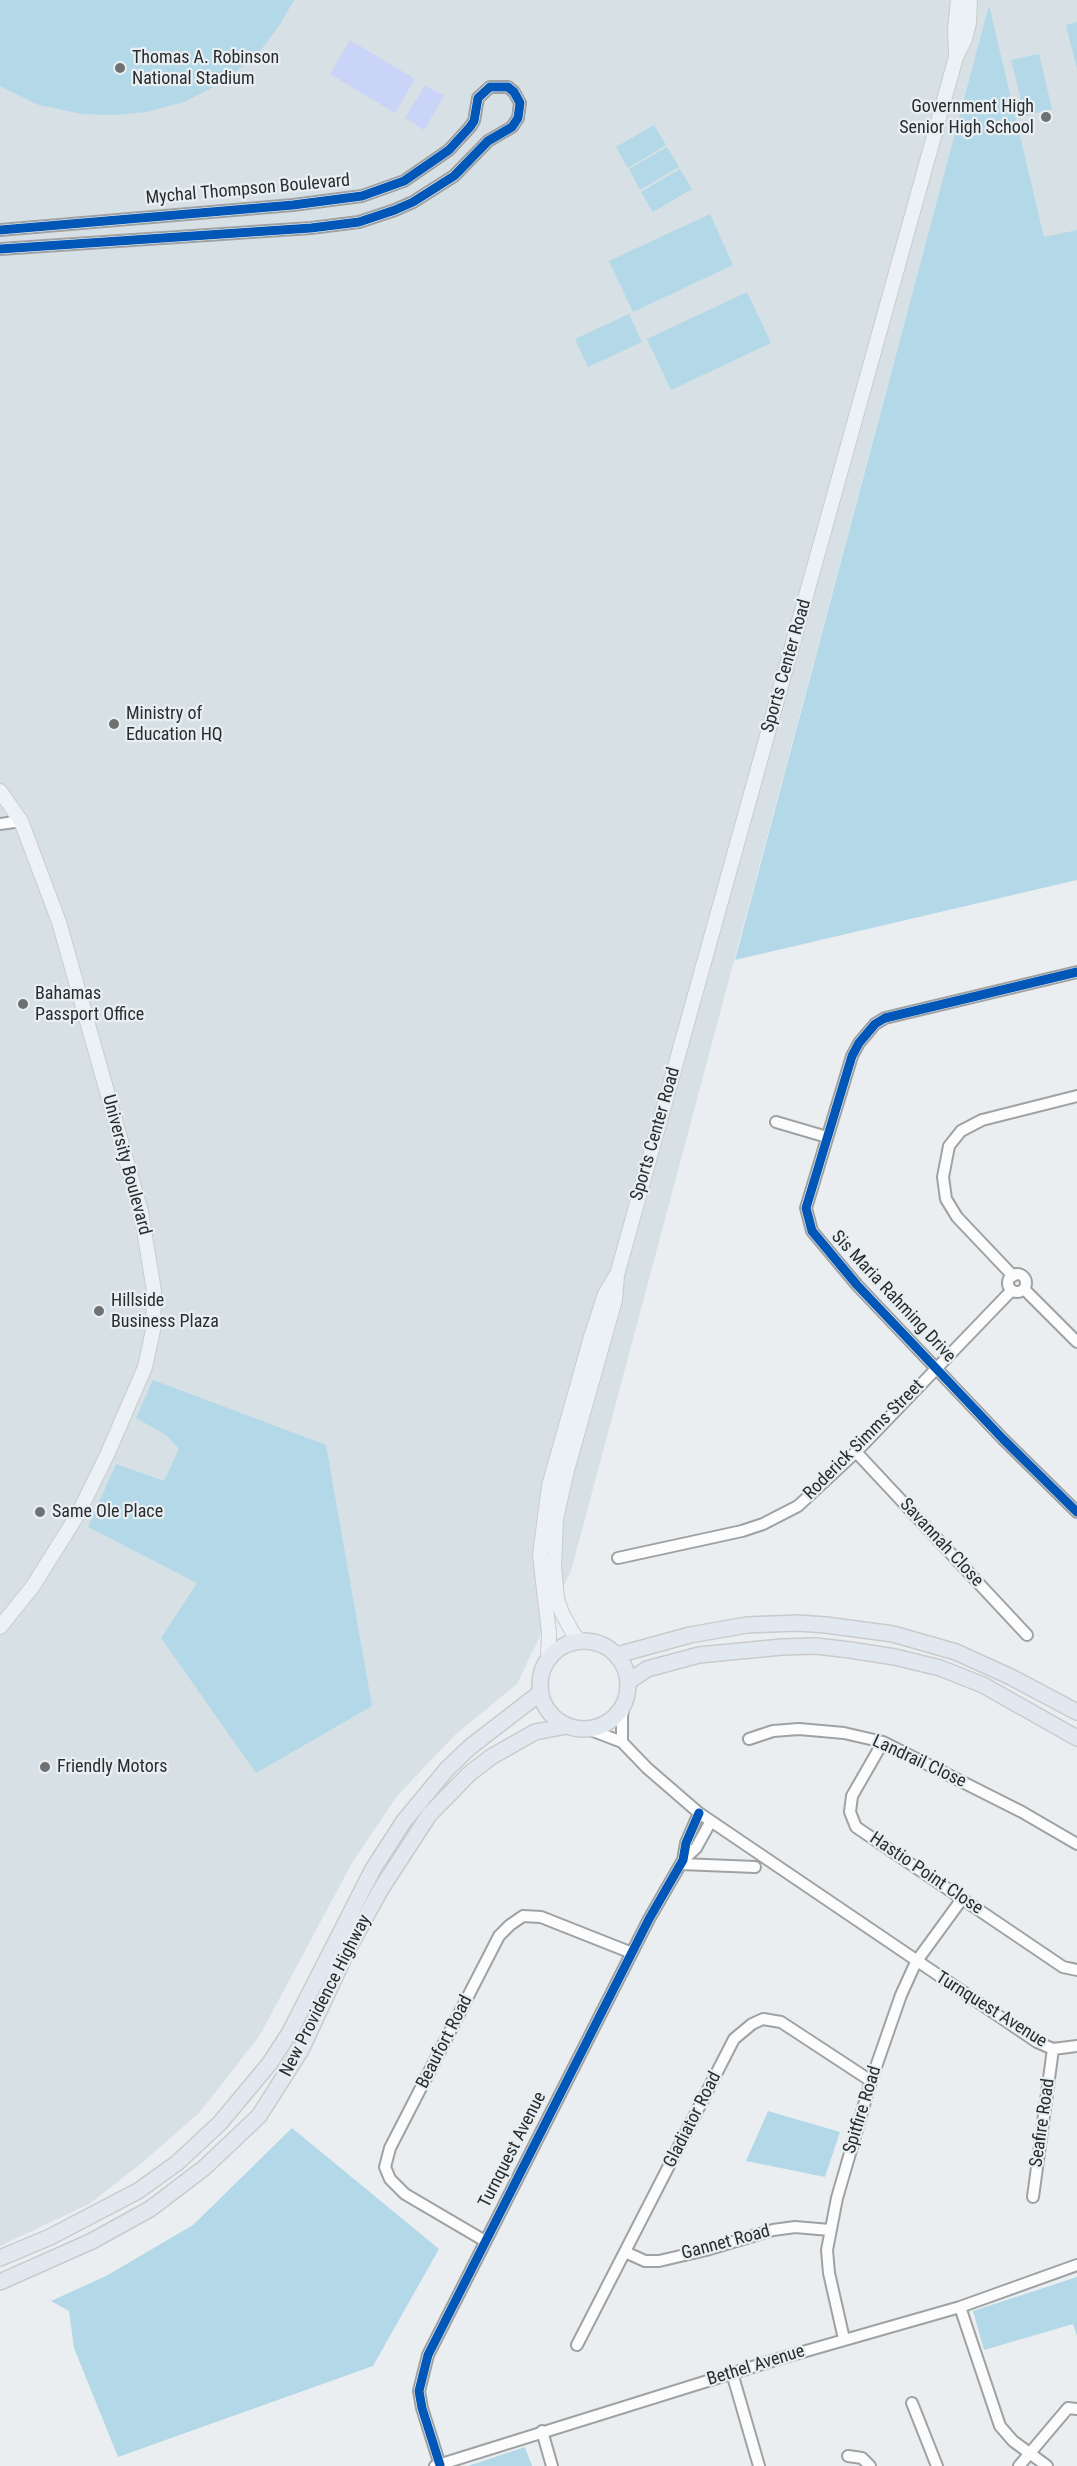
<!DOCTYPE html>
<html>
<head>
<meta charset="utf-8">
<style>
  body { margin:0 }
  canvas { display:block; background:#ebeef0 }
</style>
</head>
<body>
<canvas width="1077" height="2466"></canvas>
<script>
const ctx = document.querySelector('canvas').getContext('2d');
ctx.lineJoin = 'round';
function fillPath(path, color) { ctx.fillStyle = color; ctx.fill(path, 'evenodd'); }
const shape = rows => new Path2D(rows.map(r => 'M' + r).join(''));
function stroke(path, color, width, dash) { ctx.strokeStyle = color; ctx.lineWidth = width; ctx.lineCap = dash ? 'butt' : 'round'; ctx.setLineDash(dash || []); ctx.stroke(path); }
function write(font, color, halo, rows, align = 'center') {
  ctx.font = font + ' "Roboto Condensed",sans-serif'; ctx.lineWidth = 4.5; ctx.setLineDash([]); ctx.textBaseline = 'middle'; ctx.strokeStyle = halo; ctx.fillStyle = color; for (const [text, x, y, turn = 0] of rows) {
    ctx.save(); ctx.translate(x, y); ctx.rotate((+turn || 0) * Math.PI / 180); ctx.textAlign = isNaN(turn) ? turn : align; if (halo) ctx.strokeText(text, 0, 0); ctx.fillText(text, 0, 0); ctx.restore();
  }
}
fillPath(shape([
  [0,0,1077,0,1077,230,1044,238,989,6,571,1571,517,1684,455,1735,397,1796,352,1863,260,2035,200,2112,142,2163,89,2204,0,2246]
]), '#d7e1e5');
fillPath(shape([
  [0,0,294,0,279,26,257,55,223,82,184,102,146,112,115,115,82,114,39,105,0,86],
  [989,5,1044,237,1077,230,1077,880,735,960],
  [1077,22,1077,69,1066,25],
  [1039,54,1052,109,1025,116,1011,60],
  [654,125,666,145,628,168,616,147],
  [667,147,679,167,640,190,629,169],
  [680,169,692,189,653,212,641,192],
  [710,214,733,265,633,312,609,261],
  [747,292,771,343,671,390,647,339],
  [629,314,642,342,588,367,575,339],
  [153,1380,326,1445,372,1706,256,1773,161,1638,197,1583,88,1527,116,1464,164,1481,179,1449,166,1435,136,1418],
  [768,2111,840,2132,825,2177,746,2161],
  [292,2128,439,2249,373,2366,118,2457,74,2348,69,2311,51,2301,106,2276,193,2225],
  [1077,2277,1077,2336,1073,2324,984,2350,973,2311],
  [525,2447,532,2466,468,2466]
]), '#b3d8e7');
fillPath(shape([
  [350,40,415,79,395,113,330,74],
  [425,85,444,96,424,130,405,118]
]), '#cad3f8');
const minor = shape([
  [0,230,293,205,362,196,404,181,449,150,470,127,474,121,478,98,490,87,508,87,514,92,520,103,518,118,512,127,488,141,454,176,413,202,395,210,359,222,311,228,0,249],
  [0,824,21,821],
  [1077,972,885,1018,875,1024,859,1043,852,1056,806,1208,812,1231,857,1285,1003,1439,1077,1512],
  [776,1122,827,1137],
  '1008 1283a9 9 0 1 1 18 0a9 9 0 1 1-18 0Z',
  [1013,1276,957,1217,946,1199,943,1177,949,1146,961,1131,982,1120,1077,1096],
  [1024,1289,1077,1342],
  [856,1452,1027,1635],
  [618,1558,742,1531,763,1524,798,1506,856,1452,1012,1290],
  [588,1729,622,1742,647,1768,699,1813,1037,2042,1053,2049,1077,2046],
  [749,1739,773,1731,799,1729,844,1733,883,1742,1022,1812,1077,1844],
  [622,1742,622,1715,625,1703],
  [883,1742,852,1796,850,1812,856,1827,1063,1967,1077,1970],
  [683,1860,696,1848,711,1821],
  [681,1864,755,1867],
  [1033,2197,1053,2049],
  [485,2241,405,2194,390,2179,385,2167,390,2148,499,1936,510,1925,523,1916,541,1917,632,1953],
  [625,2252,645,2261,659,2261,706,2250,773,2230,795,2227,830,2230],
  [960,2307,1000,2426,1013,2441,1047,2466],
  [844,2339,829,2273,827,2250,837,2198,871,2081,901,1995,916,1962,962,1899],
  [577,2345,734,2039,752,2024,763,2019,781,2022,871,2081],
  [732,2373,759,2466],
  [912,2403,937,2466],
  [542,2431,552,2466],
  [848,2456,862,2458,870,2466],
  [440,2465,422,2408,419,2391,428,2355,649,1919,683,1860,686,1843,699,1813],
  [435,2466,778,2359,960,2307,1077,2265],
  [1019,2466,1068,2408,1077,2409]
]);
const major = shape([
  [956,55,955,30,958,0],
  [0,791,21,821,59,922,141,1212,154,1291,153,1330,145,1367,107,1455,78,1514,33,1586,0,1627],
  [581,1641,574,1635,562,1613,557,1599,554,1567,556,1519,567,1470,615,1300,617,1275,956,57,965,39,969,23,970,0],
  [548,1658,549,1633,540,1555,549,1486,591,1337,605,1294,615,1277]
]);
const highway = shape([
  '540 1685a44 44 0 1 1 88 0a44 44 0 1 1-88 0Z',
  [617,1655,690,1635,747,1625,797,1623,826,1625,893,1634,956,1652,1011,1677,1077,1712],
  [628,1682,647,1669,699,1655,782,1647,816,1646,850,1650,895,1657,940,1668,983,1685,1077,1738],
  [0,2258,50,2237,138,2191,177,2163,220,2123,270,2063,290,2032,373,1869,404,1821,447,1769,470,1747,540,1693],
  [0,2282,92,2241,150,2209,204,2168,259,2116,301,2050,347,1951,381,1889,429,1815,469,1774,491,1757,535,1732,567,1726]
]);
stroke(minor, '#9fa2a3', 14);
stroke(major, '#c9cbcc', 16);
stroke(highway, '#c9cbcc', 18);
stroke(minor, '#fcfcfd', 10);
stroke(major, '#ecf1f5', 14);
stroke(highway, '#e1e8ef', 15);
stroke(shape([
  [0,230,293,205,362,196,404,181,449,150,470,127,474,121,478,98,490,87,508,87,514,92,520,103,518,118,512,127,488,141,454,176,413,202,395,210,359,222,311,228,0,249],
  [1077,972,885,1018,875,1024,859,1043,852,1056,806,1208,812,1231,857,1285,1003,1439,1077,1512],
  [440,2465,422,2408,419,2391,428,2355,649,1919,683,1860,686,1843,699,1813]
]), '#0057b8', 9);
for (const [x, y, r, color] of [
  [120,68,6,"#6e7172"],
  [1046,117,6,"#6e7172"],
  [114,724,6,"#6e7172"],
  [23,1004,6,"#6e7172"],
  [99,1311,6,"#6e7172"],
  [40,1512,6,"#6e7172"],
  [45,1767,6,"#6e7172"]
]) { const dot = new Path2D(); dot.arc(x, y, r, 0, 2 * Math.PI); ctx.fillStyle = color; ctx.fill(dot); stroke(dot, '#e8eff3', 2); }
write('18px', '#2a2d2e', '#e8eff3', [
  ["Thomas A. Robinson",132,58],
  ["National Stadium",132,79],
  ["Government High",1034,107,"right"],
  ["Senior High School",1034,128,"right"],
  ["Ministry of",126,714],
  ["Education HQ",126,735],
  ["Bahamas",35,994],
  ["Passport Office",35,1015],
  ["Hillside",111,1301],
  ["Business Plaza",111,1322],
  ["Same Ole Place",52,1512],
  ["Friendly Motors",57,1767]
], 'left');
write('18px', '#2a2d2e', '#e8eff3', [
  ["Mychal Thompson Boulevard",248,190,-5],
  ["Sports Center Road",787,666,-74],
  ["Sports Center Road",656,1134,-74],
  ["University Boulevard",126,1165,75],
  ["Sis Maria Rahming Drive",893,1297,47],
  ["Roderick Simms Street",864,1440,-45],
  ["Savannah Close",941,1543,47],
  ["Landrail Close",919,1762,25],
  ["Hastio Point Close",926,1874,34],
  ["New Providence Highway",326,1996,-63],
  ["Turnquest Avenue",991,2010,32],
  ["Beaufort Road",445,2042,-63],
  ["Spitfire Road",863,2110,-73],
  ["Gladiator Road",693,2120,-63],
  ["Seafire Road",1043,2123,-82],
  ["Turnquest Avenue",513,2150,-63],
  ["Gannet Road",726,2243,-15],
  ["Bethel Avenue",756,2366,-17]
]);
</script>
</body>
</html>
